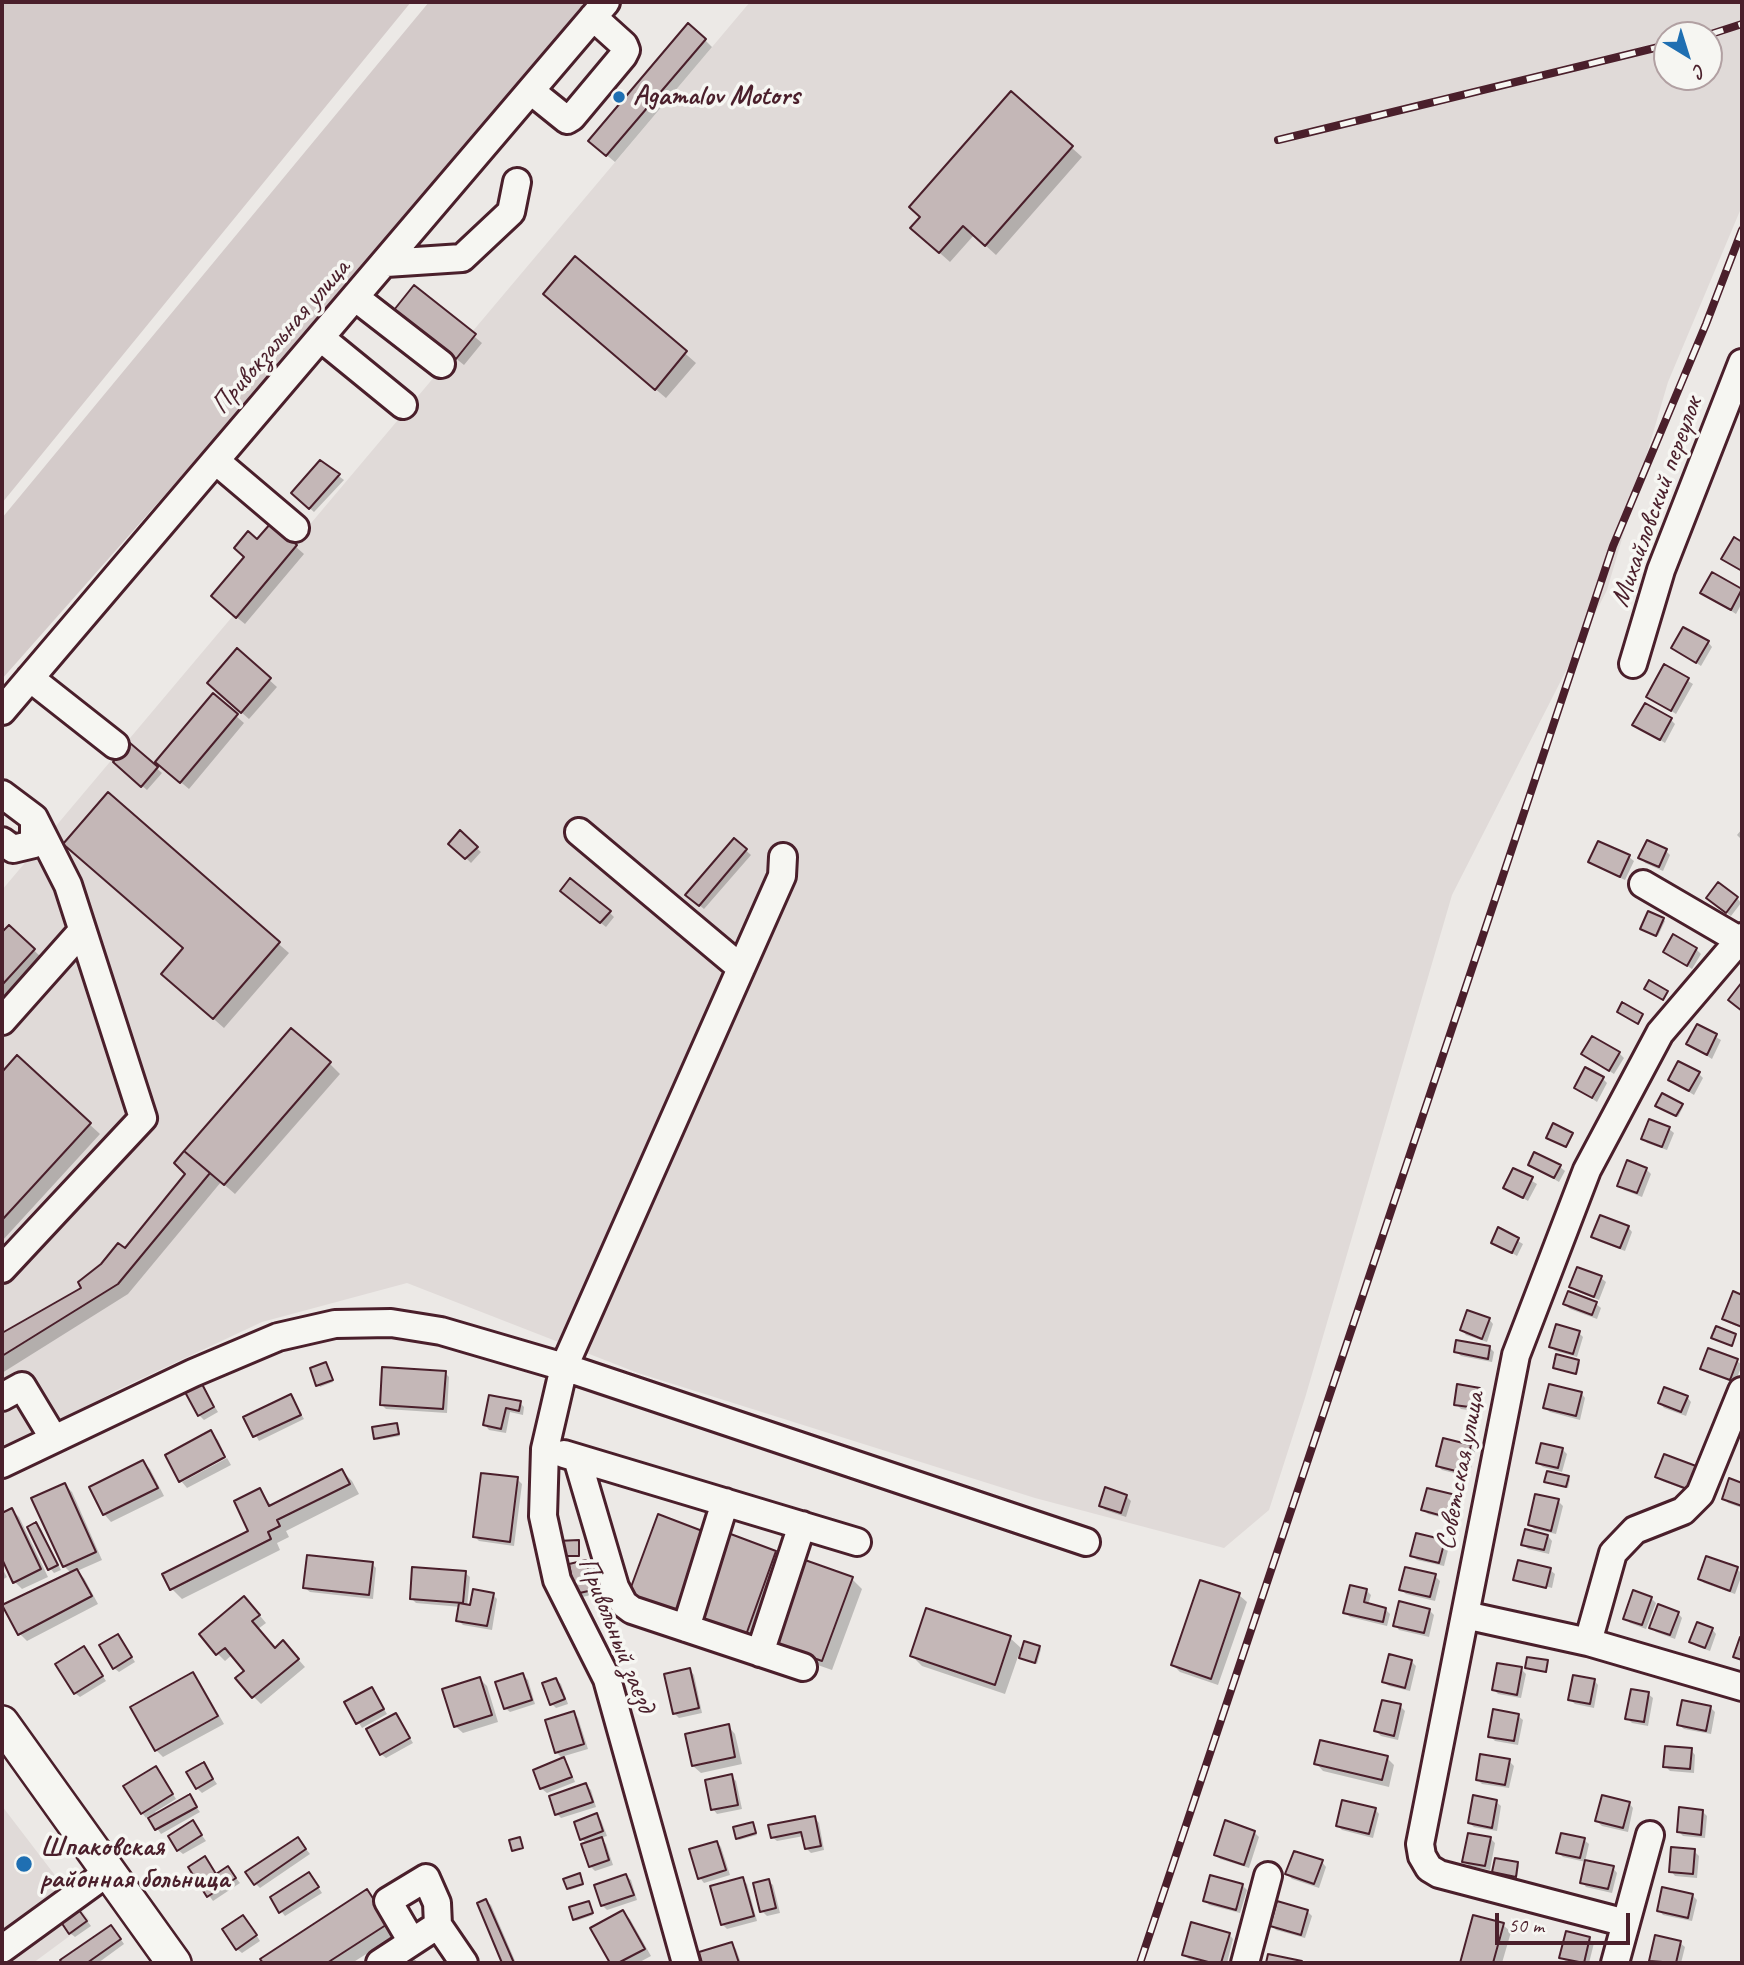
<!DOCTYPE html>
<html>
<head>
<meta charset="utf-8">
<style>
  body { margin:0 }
  #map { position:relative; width:1744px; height:1965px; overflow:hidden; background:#ece9e6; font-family:Caveat,sans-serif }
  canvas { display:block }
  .frame { position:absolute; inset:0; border:4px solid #4a1f2b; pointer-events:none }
  .north { position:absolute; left:1653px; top:21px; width:70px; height:70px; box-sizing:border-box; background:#f6f6f2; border:2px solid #b1a0a2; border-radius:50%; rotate:142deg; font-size:19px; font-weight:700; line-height:28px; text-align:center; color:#4a1f2b }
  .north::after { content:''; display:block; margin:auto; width:24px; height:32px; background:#1f6fb2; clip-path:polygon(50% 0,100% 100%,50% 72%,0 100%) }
  .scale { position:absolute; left:1495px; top:1913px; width:135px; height:32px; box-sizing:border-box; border:4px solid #4a1f2b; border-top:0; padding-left:9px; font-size:21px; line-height:24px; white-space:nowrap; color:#4a1f2b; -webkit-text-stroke:5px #f6f6f2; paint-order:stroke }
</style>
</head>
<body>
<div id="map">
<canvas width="1744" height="1965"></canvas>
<div class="frame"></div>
<div class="north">С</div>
<div class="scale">50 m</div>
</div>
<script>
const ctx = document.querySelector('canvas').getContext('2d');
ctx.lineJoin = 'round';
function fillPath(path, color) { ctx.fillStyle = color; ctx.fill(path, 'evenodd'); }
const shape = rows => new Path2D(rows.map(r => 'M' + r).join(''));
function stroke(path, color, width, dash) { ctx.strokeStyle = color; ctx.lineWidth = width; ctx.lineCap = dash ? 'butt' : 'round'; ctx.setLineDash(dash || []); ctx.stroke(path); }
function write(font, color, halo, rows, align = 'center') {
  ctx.font = font + ' Caveat,sans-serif'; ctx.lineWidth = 7; ctx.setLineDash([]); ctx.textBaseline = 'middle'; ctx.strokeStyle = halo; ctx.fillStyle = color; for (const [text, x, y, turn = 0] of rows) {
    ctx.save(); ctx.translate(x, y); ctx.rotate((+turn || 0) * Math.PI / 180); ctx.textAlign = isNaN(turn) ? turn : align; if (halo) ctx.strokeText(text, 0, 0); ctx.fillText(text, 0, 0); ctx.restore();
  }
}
fillPath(shape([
  [750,2,1742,2,1742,206,1668,382,1607,590,1452,895,1305,1398,1269,1510,1224,1548,1035,1498,638,1373,407,1283,262,1322,117,1390,2,1452,2,890],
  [1667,35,1709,35,1709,77,1667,77],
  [2,1806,90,1921,33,1963,2,1963]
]), '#e0dad8');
fillPath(shape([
  [2,2,411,2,2,503],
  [429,2,601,2,2,679,2,518]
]), '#d4cbca');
fillPath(shape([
  [705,40,712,47,615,162,598,148],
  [1011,93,1082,157,996,255,974,235,950,262,923,238],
  [576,258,696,363,666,398,555,304],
  [415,287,482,343,464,365,404,317],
  [320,462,344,480,314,512,293,493],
  [271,525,304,554,245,624,220,604,246,557],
  [1713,575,1742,591,1742,603,1736,614,1703,593],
  [1708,642,1712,647,1701,666,1673,648],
  [237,651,277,687,249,719,216,690],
  [1665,667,1693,684,1676,714,1648,696],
  [213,696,244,723,189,789,165,769],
  [1671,720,1675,724,1665,743,1635,724],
  [130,745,162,773,147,790,120,767],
  [108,795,289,953,224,1028,174,984,185,949],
  [1742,829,1742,840,1737,835],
  [460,833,481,852,471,863,451,843],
  [734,840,751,855,704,909,692,899],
  [1666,851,1670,855,1663,871,1645,863,1641,858],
  [1629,857,1634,861,1625,880,1595,866,1590,862],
  [567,896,609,912,614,917,606,927],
  [1737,898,1741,903,1731,916,1713,902],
  [1663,919,1665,921,1658,936,1644,930],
  [9,927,41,957,2,1000,2,935],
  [1696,949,1701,954,1692,969,1665,952],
  [1697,1026,1721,1040,1712,1059,1688,1044],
  [1619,1053,1624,1058,1614,1074,1583,1054],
  [17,1058,100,1134,2,1241,2,1075],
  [329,1063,340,1074,235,1194,221,1182,128,1294,2,1373,2,1335,83,1288,126,1250,187,1174],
  [1699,1074,1703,1078,1694,1095,1670,1080],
  [1603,1079,1607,1083,1597,1102,1576,1088],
  [1682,1106,1683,1107,1678,1117,1659,1107],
  [1669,1129,1674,1133,1667,1150,1647,1143,1643,1138],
  [1530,1165,1560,1167,1565,1171,1559,1182],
  [1646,1169,1651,1174,1642,1197,1624,1190,1620,1185],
  [1514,1170,1537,1184,1528,1201,1505,1187],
  [1628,1227,1632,1232,1625,1251,1598,1241,1593,1237],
  [1499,1230,1523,1244,1517,1256,1493,1242],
  [1601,1278,1606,1282,1599,1300,1576,1291,1571,1287],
  [1734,1294,1742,1297,1742,1328,1729,1323,1724,1319],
  [1565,1304,1596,1304,1601,1308,1597,1319,1570,1309],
  [1489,1319,1493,1324,1487,1342,1466,1335,1462,1330],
  [1579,1333,1583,1337,1577,1357,1555,1351,1551,1346],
  [1490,1348,1494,1352,1492,1362,1461,1356,1456,1351],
  [1578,1361,1580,1363,1577,1375,1555,1368],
  [1737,1361,1742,1365,1735,1383,1707,1373,1702,1368],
  [327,1366,333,1382,320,1387,312,1369],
  [445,1373,449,1377,447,1413,386,1409,381,1404],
  [202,1386,218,1412,204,1420,199,1415],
  [1480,1389,1484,1394,1482,1412,1461,1409,1456,1404],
  [1581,1393,1585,1398,1580,1420,1550,1412,1545,1408],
  [291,1396,304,1419,259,1441,246,1418],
  [490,1397,520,1403,524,1407,523,1415,510,1412,506,1433,489,1430,485,1425],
  [1687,1397,1691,1402,1686,1416,1664,1408,1660,1403],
  [397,1425,400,1436,377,1440,375,1438],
  [210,1433,218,1440,225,1455,180,1479],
  [1470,1447,1475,1451,1469,1477,1442,1470,1438,1466],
  [1562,1449,1567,1454,1562,1472,1543,1467,1538,1463],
  [227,1458,231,1465,187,1488,182,1482],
  [143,1462,150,1469,164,1496,111,1522,104,1514],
  [1695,1467,1700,1472,1692,1492,1662,1481,1657,1476],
  [342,1471,352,1481,359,1494,286,1531,289,1537,277,1543,280,1550,182,1599,172,1589,251,1531,259,1490,272,1506],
  [1568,1478,1570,1479,1568,1488,1546,1482],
  [517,1479,522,1484,514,1546,479,1541,474,1536],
  [1730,1480,1742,1485,1742,1508,1728,1503,1724,1498],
  [65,1485,72,1492,102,1560,77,1571,84,1578,98,1604,27,1641,20,1634,71,1573,64,1566],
  [1126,1496,1131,1501,1126,1517,1105,1510,1101,1506],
  [1455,1496,1460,1501,1455,1521,1428,1514,1423,1510],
  [1558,1501,1563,1506,1556,1534,1534,1529,1530,1524],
  [12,1510,19,1517,48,1577,22,1589,15,1582,2,1555,2,1515],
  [36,1524,41,1529,61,1570,54,1573,50,1568],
  [1548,1536,1552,1541,1549,1554,1528,1549,1523,1544],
  [1444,1541,1449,1546,1444,1566,1417,1560,1412,1555],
  [775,1552,786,1562,756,1644,710,1627,700,1617],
  [1707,1558,1737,1569,1742,1574,1735,1594,1704,1583,1700,1579],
  [586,1561,591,1566,597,1594,582,1597,577,1593],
  [372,1564,376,1568,373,1599,310,1592,305,1588],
  [2,1568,7,1577,2,1580],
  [1550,1570,1555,1574,1552,1588,1518,1579,1518,1582,1515,1579],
  [465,1573,470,1577,467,1607,493,1595,497,1599,492,1630,463,1625,458,1620,461,1607,416,1603,412,1599],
  [1435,1576,1440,1581,1435,1601,1406,1594,1401,1589],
  [852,1579,862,1589,832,1670,786,1654],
  [1201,1582,1239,1595,1247,1602,1218,1685,1180,1672,1173,1665],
  [1366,1590,1371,1595,1368,1605,1385,1609,1390,1614,1387,1626,1350,1617,1345,1612],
  [1651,1598,1656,1603,1646,1629,1630,1623,1625,1618],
  [251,1605,266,1623,258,1629,275,1649,290,1650,305,1667,261,1704,254,1697,247,1671,233,1654,225,1661,218,1654],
  [1429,1610,1434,1615,1429,1637,1399,1630,1395,1625],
  [1678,1613,1682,1618,1675,1639,1656,1632,1651,1627],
  [1712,1629,1716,1634,1710,1651,1696,1646,1692,1642],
  [118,1636,135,1662,119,1672,114,1668],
  [1010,1638,1021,1648,1005,1694,922,1666,912,1656],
  [1039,1647,1041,1649,1037,1664,1021,1658],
  [84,1648,106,1681,80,1697,75,1693],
  [1411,1661,1416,1666,1410,1691,1389,1686,1384,1682],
  [1521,1669,1526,1674,1521,1698,1498,1694,1494,1690],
  [690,1670,694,1675,702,1713,679,1718,674,1713],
  [193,1674,200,1682,224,1724,163,1757,156,1750],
  [523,1675,528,1680,535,1704,510,1712,505,1708],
  [480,1679,487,1686,498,1722,463,1733,455,1726],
  [556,1680,561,1684,568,1704,556,1708,552,1704],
  [1594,1680,1598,1685,1594,1708,1575,1704,1570,1700],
  [372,1689,387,1714,362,1728,347,1703],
  [1648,1694,1653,1698,1648,1726,1632,1723,1627,1718],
  [1400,1706,1405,1711,1398,1740,1381,1736,1376,1731],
  [1710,1707,1715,1712,1711,1734,1684,1729,1679,1725],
  [574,1713,578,1718,588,1749,561,1757,568,1764,575,1782,547,1793,542,1789,535,1770,563,1759,556,1752],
  [396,1715,413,1743,386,1758,381,1754],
  [1518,1716,1523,1720,1518,1745,1495,1741,1490,1736],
  [728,1726,735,1734,742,1764,701,1773,693,1766],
  [1691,1750,1695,1755,1694,1773,1670,1771,1665,1766],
  [1387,1758,1394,1765,1389,1787,1323,1771,1316,1763],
  [1509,1761,1514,1766,1509,1788,1482,1784,1477,1779],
  [203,1764,217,1784,202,1793,197,1788],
  [160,1773,176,1799,155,1812,157,1815,189,1797,200,1812,161,1834,149,1816,146,1818,142,1813],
  [731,1776,736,1781,742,1809,717,1814,713,1809],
  [586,1785,591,1790,596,1807,561,1818,557,1814],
  [1496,1802,1501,1806,1497,1831,1474,1827,1469,1823],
  [1629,1803,1633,1808,1628,1832,1602,1826,1597,1821],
  [1375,1809,1379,1814,1373,1838,1342,1830,1338,1826],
  [1702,1811,1707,1816,1705,1838,1683,1836,1679,1832],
  [596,1815,601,1820,607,1836,600,1838,606,1844,613,1865,595,1871,590,1866,587,1844,582,1839],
  [815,1818,819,1823,824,1850,811,1853,806,1848,804,1836,777,1841,772,1837],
  [193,1823,206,1841,183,1854,178,1850],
  [753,1824,757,1835,739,1840,737,1838],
  [1254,1832,1259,1837,1249,1868,1220,1859,1216,1854],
  [1490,1838,1495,1843,1490,1870,1469,1866,1464,1861],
  [298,1839,310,1854,260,1888,255,1883],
  [1584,1840,1589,1844,1585,1862,1613,1868,1617,1873,1612,1893,1586,1887,1582,1882,1586,1862,1563,1857,1558,1852],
  [717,1842,721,1847,730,1875,704,1883,700,1878],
  [1694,1851,1699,1856,1697,1878,1675,1876,1671,1871],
  [205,1859,217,1875,232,1873,240,1883,213,1901,190,1868],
  [1322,1862,1326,1867,1319,1888,1292,1879,1287,1874],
  [1518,1864,1519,1866,1517,1877,1494,1872],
  [626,1876,631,1880,637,1900,607,1910,602,1905],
  [581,1877,584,1885,570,1890,569,1888],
  [313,1879,322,1893,285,1916,281,1911],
  [742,1879,747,1884,757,1921,727,1929,722,1924],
  [768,1881,773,1885,780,1913,767,1916,762,1911],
  [1242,1885,1247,1890,1240,1913,1209,1905,1205,1900],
  [367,1892,377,1902,398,1934,352,1963,265,1963,262,1959],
  [1693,1896,1697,1900,1692,1921,1663,1915,1659,1910],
  [486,1901,491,1905,516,1963,504,1963,479,1904],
  [590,1905,593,1915,576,1921,574,1919],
  [1307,1911,1312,1916,1305,1938,1276,1930,1272,1925],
  [622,1912,630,1919,651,1956,638,1963,612,1963,593,1929],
  [81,1913,91,1926,75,1937,70,1933],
  [1475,1917,1503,1925,1511,1932,1502,1963,1462,1963],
  [248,1922,260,1941,242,1953,237,1949],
  [115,1931,124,1944,98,1963,65,1963,63,1961],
  [1229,1934,1233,1939,1227,1963,1203,1963,1189,1959,1184,1955],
  [1589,1939,1594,1943,1589,1963,1569,1963,1561,1958],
  [1680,1943,1685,1947,1681,1963,1654,1963,1651,1960],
  [732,1944,736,1949,741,1963,704,1963,701,1954],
  [414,1959,419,1963,407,1963]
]), '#0003');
const building = shape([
  [688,23,706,39,606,156,588,141,688,23],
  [1011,91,1073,146,985,246,963,226,939,253,910,228,920,217,909,207,1011,91],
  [575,256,687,351,655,390,543,294,575,256],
  [414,285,476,334,456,359,394,310,414,285],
  [320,460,340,474,309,509,291,493,320,460],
  [271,523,297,545,236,618,211,596,244,557,234,548,248,531,257,539,271,523],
  [1734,537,1742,542,1742,571,1721,559,1734,537],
  [1712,572,1742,589,1731,610,1700,593,1712,572],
  [1683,627,1709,641,1696,663,1671,648,1683,627],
  [237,648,271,678,241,713,207,683,237,648],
  [1664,664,1689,678,1671,711,1646,697,1664,664],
  [213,693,238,714,180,783,155,762,213,693],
  [1645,703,1672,718,1660,740,1632,725,1645,703],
  [130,743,158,767,141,787,113,762,130,743],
  [108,792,280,942,213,1019,161,974,183,948,63,844,108,792],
  [460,830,478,847,465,859,448,844,460,830],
  [734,838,747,849,699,906,685,895,734,838],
  [1647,840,1667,849,1659,867,1638,858,1647,840],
  [1598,841,1630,855,1620,877,1588,862,1598,841],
  [570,878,611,911,600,923,560,891,570,878],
  [1718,882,1738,897,1726,913,1706,898,1718,882],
  [1648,911,1664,918,1656,936,1640,929,1648,911],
  [9,925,35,949,2,985,2,932,9,925],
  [1673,934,1697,948,1687,966,1663,952,1673,934],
  [1649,980,1668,991,1663,1000,1644,989,1649,980],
  [1742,982,1742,1011,1728,1000,1742,982],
  [1622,1002,1643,1014,1638,1024,1617,1012,1622,1002],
  [1697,1024,1717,1034,1707,1055,1686,1044,1697,1024],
  [291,1028,331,1062,224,1185,184,1151,291,1028],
  [1592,1036,1620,1052,1609,1071,1581,1054,1592,1036],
  [17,1055,91,1123,2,1220,2,1072,17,1055],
  [1678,1061,1700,1072,1689,1091,1668,1080,1678,1061],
  [1585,1067,1604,1077,1592,1098,1574,1088,1585,1067],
  [1662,1093,1683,1104,1676,1116,1655,1106,1662,1093],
  [1649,1119,1670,1127,1662,1147,1641,1139,1649,1119],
  [1553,1123,1573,1133,1566,1147,1546,1138,1553,1123],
  [184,1151,210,1173,118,1284,2,1356,2,1333,81,1288,78,1282,101,1264,118,1243,125,1248,185,1174,174,1163,184,1151],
  [1534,1152,1561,1165,1554,1178,1528,1165,1534,1152],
  [1627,1160,1647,1168,1637,1193,1617,1186,1627,1160],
  [1513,1168,1533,1177,1523,1198,1503,1188,1513,1168],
  [1600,1215,1629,1226,1620,1248,1591,1237,1600,1215],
  [1498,1227,1519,1238,1512,1253,1491,1243,1498,1227],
  [1577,1267,1602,1276,1594,1297,1569,1287,1577,1267],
  [1568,1291,1597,1302,1592,1315,1563,1304,1568,1291],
  [1733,1291,1742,1295,1742,1327,1722,1319,1733,1291],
  [1467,1310,1490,1318,1482,1339,1460,1330,1467,1310],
  [1556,1324,1580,1331,1573,1354,1549,1347,1556,1324],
  [1716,1326,1736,1334,1732,1346,1711,1338,1716,1326],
  [1456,1340,1490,1346,1488,1359,1454,1352,1456,1340],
  [1708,1348,1738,1359,1730,1380,1700,1369,1708,1348],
  [1556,1354,1579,1360,1576,1374,1553,1368,1556,1354],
  [326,1362,333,1380,316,1386,310,1368,326,1362],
  [382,1367,446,1371,443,1409,380,1405,382,1367],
  [202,1384,214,1407,198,1416,185,1392,202,1384],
  [1457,1384,1480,1388,1477,1408,1454,1405,1457,1384],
  [1549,1384,1582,1392,1576,1416,1543,1408,1549,1384],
  [1664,1387,1688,1396,1681,1412,1658,1403,1664,1387],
  [291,1394,301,1415,253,1437,243,1417,291,1394],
  [489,1395,521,1401,519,1411,506,1408,501,1429,483,1425,489,1395],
  [397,1423,399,1434,374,1439,372,1427,397,1423],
  [211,1430,225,1457,179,1482,165,1455,211,1430],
  [1443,1438,1471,1445,1464,1473,1436,1466,1443,1438],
  [1541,1443,1563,1448,1558,1468,1536,1463,1541,1443],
  [1664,1454,1696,1466,1687,1489,1655,1477,1664,1454],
  [143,1460,158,1488,103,1515,89,1487,143,1460],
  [342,1469,350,1484,277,1520,280,1526,268,1532,271,1539,170,1590,162,1574,248,1531,234,1501,260,1488,269,1506,342,1469],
  [1547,1471,1569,1476,1566,1487,1544,1482,1547,1471],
  [481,1473,518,1477,510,1542,473,1537,481,1473],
  [1729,1478,1742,1483,1742,1506,1722,1499,1729,1478],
  [65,1483,96,1552,63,1567,31,1498,65,1483],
  [1105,1487,1127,1495,1121,1513,1099,1506,1105,1487],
  [1427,1488,1456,1495,1450,1518,1421,1510,1427,1488],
  [1535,1494,1559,1499,1551,1531,1528,1525,1535,1494],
  [12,1508,41,1569,13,1583,2,1559,2,1513,12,1508],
  [658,1514,705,1532,675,1616,627,1598,658,1514],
  [36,1522,58,1565,48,1570,27,1527,36,1522],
  [1525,1529,1548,1535,1544,1550,1521,1545,1525,1529],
  [728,1533,776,1551,746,1635,698,1618,728,1533],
  [1416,1533,1445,1540,1439,1563,1410,1556,1416,1533],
  [579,1540,579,1556,558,1556,557,1541,579,1540],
  [307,1555,373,1562,369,1595,303,1588,307,1555],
  [1706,1556,1738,1567,1730,1591,1698,1579,1706,1556],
  [586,1560,593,1590,575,1594,569,1564,586,1560],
  [805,1560,853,1577,822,1661,774,1644,805,1560],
  [1518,1560,1551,1568,1546,1588,1513,1580,1518,1560],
  [412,1567,466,1571,463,1603,410,1599,412,1567],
  [1405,1567,1436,1574,1430,1597,1399,1590,1405,1567],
  [77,1569,92,1596,18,1635,2,1605,77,1569],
  [1200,1580,1240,1593,1211,1679,1171,1665,1200,1580],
  [1350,1585,1367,1589,1364,1602,1386,1608,1383,1622,1343,1613,1350,1585],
  [473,1589,494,1593,487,1626,456,1621,459,1603,470,1605,473,1589],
  [1633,1590,1652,1597,1642,1625,1623,1619,1633,1590],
  [244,1596,260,1615,252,1621,275,1648,283,1640,299,1659,252,1698,235,1678,244,1671,225,1648,216,1655,199,1634,244,1596],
  [1399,1601,1430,1609,1424,1633,1393,1626,1399,1601],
  [1658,1604,1679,1612,1670,1635,1649,1628,1658,1604],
  [926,1608,1011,1636,995,1685,910,1656,926,1608],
  [1697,1622,1713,1628,1705,1648,1689,1642,1697,1622],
  [118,1634,132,1657,113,1669,99,1645,118,1634],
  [1740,1637,1742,1638,1742,1660,1733,1657,1740,1637],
  [1024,1641,1040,1646,1035,1663,1019,1658,1024,1641],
  [84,1646,103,1676,74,1694,55,1664,84,1646],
  [1389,1654,1412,1660,1405,1688,1382,1682,1389,1654],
  [1527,1657,1548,1660,1546,1672,1525,1668,1527,1657],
  [1497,1663,1522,1667,1517,1695,1492,1690,1497,1663],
  [690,1668,699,1708,673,1714,664,1674,690,1668],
  [193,1672,218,1716,155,1751,130,1707,193,1672],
  [523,1673,532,1700,504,1709,495,1682,523,1673],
  [1573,1675,1595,1679,1590,1704,1568,1700,1573,1675],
  [480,1677,492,1715,454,1727,442,1689,480,1677],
  [556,1678,565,1699,550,1705,542,1683,556,1678],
  [372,1687,384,1709,356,1724,344,1702,372,1687],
  [1631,1689,1649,1692,1644,1722,1625,1719,1631,1689],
  [1382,1700,1401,1704,1394,1736,1374,1731,1382,1700],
  [1682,1700,1711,1706,1706,1731,1677,1725,1682,1700],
  [1493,1709,1519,1714,1514,1741,1488,1737,1493,1709],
  [574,1711,584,1744,555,1753,545,1720,574,1711],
  [396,1713,410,1738,380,1755,366,1729,396,1713],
  [729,1724,735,1757,692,1766,685,1734,729,1724],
  [1320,1740,1388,1756,1382,1780,1314,1764,1320,1740],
  [1665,1746,1692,1748,1690,1769,1663,1767,1665,1746],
  [1480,1754,1510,1759,1505,1785,1476,1780,1480,1754],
  [564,1757,572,1777,540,1789,533,1770,564,1757],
  [204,1762,213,1779,196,1789,186,1772,204,1762],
  [156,1766,173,1794,141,1814,123,1786,156,1766],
  [732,1774,738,1805,711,1810,705,1780,732,1774],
  [586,1783,593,1802,555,1815,549,1796,586,1783],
  [190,1794,197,1807,155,1830,148,1818,190,1794],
  [1473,1795,1497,1800,1492,1828,1468,1823,1473,1795],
  [1602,1795,1630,1802,1623,1828,1595,1821,1602,1795],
  [1342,1800,1376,1808,1369,1834,1336,1826,1342,1800],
  [1679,1807,1703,1810,1701,1835,1677,1832,1679,1807],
  [597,1813,603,1831,580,1840,574,1822,597,1813],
  [815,1816,821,1846,805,1849,801,1832,771,1838,768,1825,815,1816],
  [193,1820,202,1835,177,1851,168,1836,193,1820],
  [1225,1820,1255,1831,1244,1865,1214,1855,1225,1820],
  [753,1822,756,1833,736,1839,733,1827,753,1822],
  [1468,1833,1491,1837,1485,1866,1462,1862,1468,1833],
  [1561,1833,1585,1838,1580,1858,1556,1853,1561,1833],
  [298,1837,306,1849,254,1885,245,1872,298,1837],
  [520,1837,523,1848,512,1851,509,1840,520,1837],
  [602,1837,609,1860,589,1867,581,1844,602,1837],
  [717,1841,726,1870,698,1879,689,1849,717,1841],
  [1671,1847,1695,1849,1693,1874,1669,1872,1671,1847],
  [1294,1851,1323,1860,1314,1884,1285,1874,1294,1851],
  [205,1856,216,1874,228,1866,236,1878,207,1897,188,1867,205,1856],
  [1495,1858,1518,1862,1516,1877,1492,1872,1495,1858],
  [1585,1860,1614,1866,1608,1889,1580,1883,1585,1860],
  [309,1872,319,1887,279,1913,270,1897,309,1872],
  [580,1873,583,1884,567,1889,563,1879,580,1873],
  [626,1874,634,1895,601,1906,594,1885,626,1874],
  [1210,1875,1243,1884,1236,1910,1203,1901,1210,1875],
  [743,1877,754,1916,721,1925,710,1886,743,1877],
  [769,1879,776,1908,760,1912,753,1883,769,1879],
  [1662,1887,1693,1894,1688,1918,1657,1911,1662,1887],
  [367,1889,389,1923,327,1963,263,1963,260,1959,367,1889],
  [486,1899,514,1963,502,1963,477,1903,486,1899],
  [589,1901,593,1913,573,1920,569,1907,589,1901],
  [1277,1901,1308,1910,1301,1935,1270,1926,1277,1901],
  [76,1906,87,1921,69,1934,59,1919,76,1906],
  [623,1910,645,1949,618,1963,610,1963,590,1928,623,1910],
  [243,1915,257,1935,236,1950,222,1929,243,1915],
  [1473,1915,1504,1923,1493,1963,1460,1963,1473,1915],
  [1191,1922,1230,1933,1221,1963,1212,1963,1182,1955,1191,1922],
  [111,1925,121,1939,87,1963,62,1963,60,1960,111,1925],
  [1566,1931,1590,1937,1584,1963,1559,1958,1566,1931],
  [1655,1935,1681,1941,1676,1963,1649,1961,1655,1935],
  [732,1942,739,1963,702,1963,699,1952,732,1942],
  [1268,1954,1302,1961,1301,1963,1266,1963,1268,1954]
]);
fillPath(building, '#c4b7b7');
stroke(building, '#4a1f2b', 2);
const minor = shape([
  [531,91,567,120,572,117,623,56,626,50,624,45,593,17],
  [386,263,462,258,511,212,517,182],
  [356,298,441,364],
  [321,338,403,405],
  [216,461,295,528],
  [1633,664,1661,570,1742,363],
  [30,678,115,745],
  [2,711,606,2],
  [2,794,34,818,68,885,143,1118,2,1269],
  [579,832,741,968],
  [2,841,13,849,34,844,34,818],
  [1643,884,1739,940],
  [2,1021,82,931],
  [2,1397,22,1386,54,1439],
  [564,1454,857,1542],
  [577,1458,615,1587,624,1604,632,1610,803,1667],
  [2,1464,193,1373,278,1337,335,1324,391,1323,441,1331,564,1367,1086,1542],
  [1465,1615,1588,1642,1742,1687],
  [686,1628,725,1502],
  [1588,1642,1613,1553,1635,1530,1683,1511,1700,1494,1742,1391],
  [760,1653,802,1525],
  [1626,1923,1439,1874,1429,1868,1422,1856,1420,1844,1516,1355,1587,1170,1660,1033,1742,937],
  [412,1942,388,1901,426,1878,437,1903,438,1925],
  [2,1949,108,1872],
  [380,1963,438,1925,464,1963],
  [686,1963,607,1679,557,1580,543,1516,545,1449,564,1367,782,876,783,857],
  [1245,1963,1268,1876],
  [1615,1963,1650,1835]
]);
const major = shape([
  [2,1723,174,1963]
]);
stroke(minor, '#4a1f2b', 32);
stroke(major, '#4a1f2b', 38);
stroke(minor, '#f6f6f2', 26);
stroke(major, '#f6f6f2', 33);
const rail = shape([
  [1708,35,1742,24],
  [1278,140,1667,45],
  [1140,1963,1613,546,1706,324,1742,230]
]);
stroke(rail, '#4a1f2b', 8);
stroke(rail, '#f6f6f2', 5, [16]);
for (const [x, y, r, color] of [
  [619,97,7,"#1f6fb2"],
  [24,1864,9,"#1f6fb2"]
]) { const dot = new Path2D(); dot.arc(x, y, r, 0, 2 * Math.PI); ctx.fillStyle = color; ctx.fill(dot); stroke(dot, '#f6f6f2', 2.5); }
write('bold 28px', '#4a1f2b', '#f6f6f2', [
  ["Agamalov Motors",633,97],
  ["Шпаковская",40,1848],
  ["районная больница",40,1880]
], 'left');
write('28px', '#4a1f2b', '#f6f6f2', [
  ["Привокзальная улица",281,337,-49],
  ["Михайловский переулок",1657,502,-70],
  ["Советская улица",1461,1471,-79],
  ["Привольный заезд",616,1635,68]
]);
</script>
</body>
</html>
